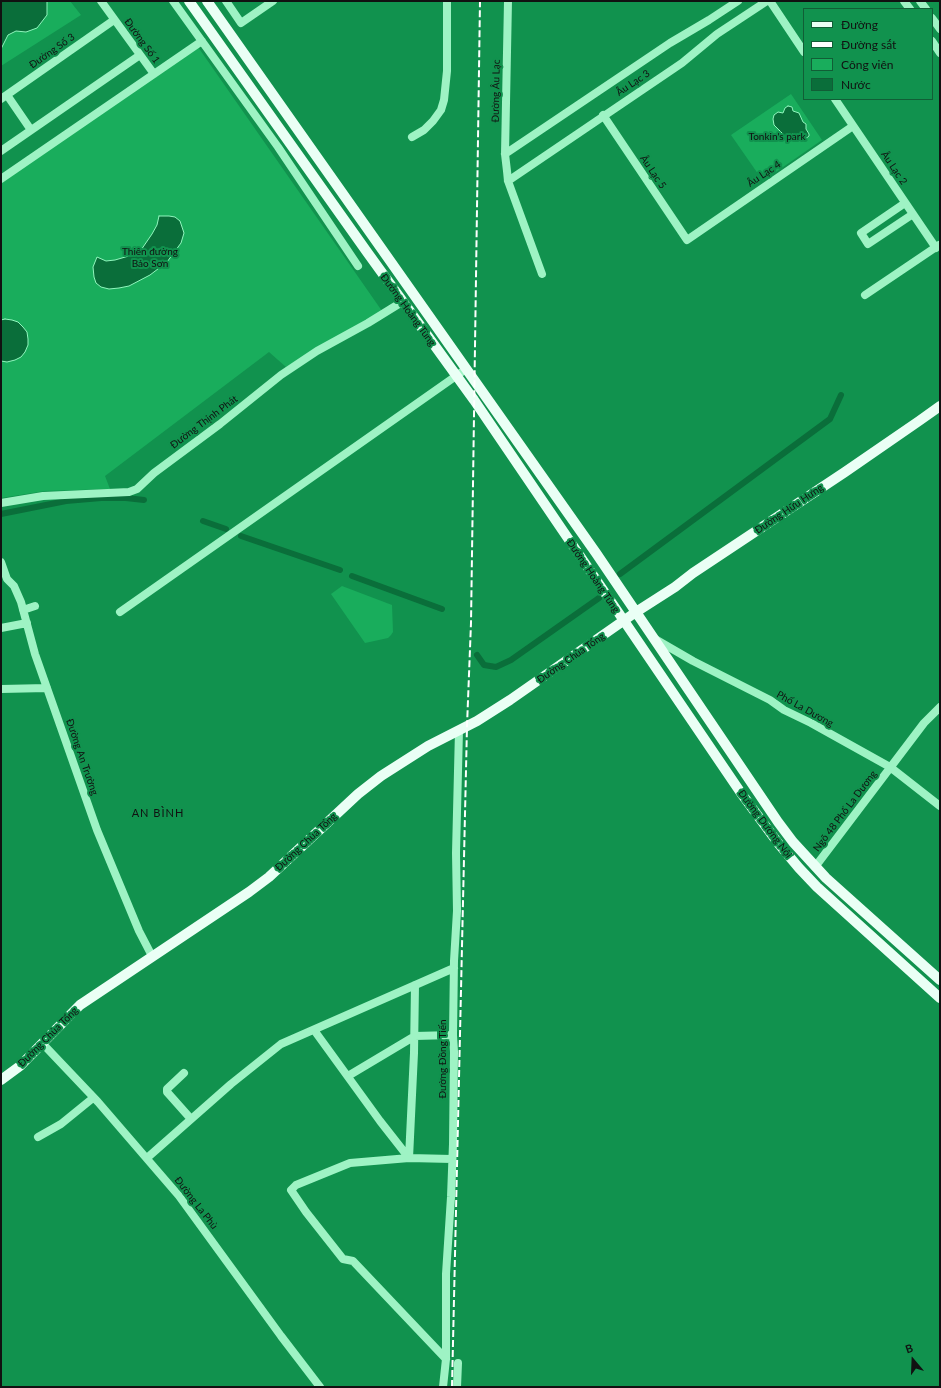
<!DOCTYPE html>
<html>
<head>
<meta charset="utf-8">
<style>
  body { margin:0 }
  #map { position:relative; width:941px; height:1388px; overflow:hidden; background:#11924e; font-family:Lato,sans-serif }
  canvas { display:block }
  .frame { position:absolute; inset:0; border:2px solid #111; pointer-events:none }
  .legend { position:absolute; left:803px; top:8px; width:130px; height:92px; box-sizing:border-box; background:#11924e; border:1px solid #115e36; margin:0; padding:5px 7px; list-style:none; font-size:12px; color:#111 }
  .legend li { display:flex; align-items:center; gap:8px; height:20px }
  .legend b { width:20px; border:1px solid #115e36 }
  .north { position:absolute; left:893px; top:1340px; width:40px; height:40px; -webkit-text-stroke:3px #11924e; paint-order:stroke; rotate:341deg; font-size:11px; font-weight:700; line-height:16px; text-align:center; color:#111 }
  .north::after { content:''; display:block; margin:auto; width:14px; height:18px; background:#111; clip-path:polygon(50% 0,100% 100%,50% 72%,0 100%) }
</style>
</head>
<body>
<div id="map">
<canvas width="941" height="1388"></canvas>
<div class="frame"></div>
<ul class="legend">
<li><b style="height:5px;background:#eafff5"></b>Đường</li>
<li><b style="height:5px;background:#fff"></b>Đường sắt</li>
<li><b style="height:11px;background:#19ad5c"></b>Công viên</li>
<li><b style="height:11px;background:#0a6e3a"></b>Nước</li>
</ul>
<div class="north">B</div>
</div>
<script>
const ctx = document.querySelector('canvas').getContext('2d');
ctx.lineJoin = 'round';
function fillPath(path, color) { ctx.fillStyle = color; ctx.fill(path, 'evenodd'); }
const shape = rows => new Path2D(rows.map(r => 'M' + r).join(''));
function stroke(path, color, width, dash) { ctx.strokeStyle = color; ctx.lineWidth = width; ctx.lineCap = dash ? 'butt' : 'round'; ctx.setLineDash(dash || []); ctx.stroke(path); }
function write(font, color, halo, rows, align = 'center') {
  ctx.font = font + ' Lato,sans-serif'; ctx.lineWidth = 4; ctx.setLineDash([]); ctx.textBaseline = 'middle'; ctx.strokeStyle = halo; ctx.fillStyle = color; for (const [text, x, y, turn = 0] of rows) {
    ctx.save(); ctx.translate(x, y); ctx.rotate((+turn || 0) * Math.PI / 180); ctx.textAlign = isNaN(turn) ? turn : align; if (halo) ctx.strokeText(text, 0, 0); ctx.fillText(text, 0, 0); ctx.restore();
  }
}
fillPath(shape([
  [1,1,70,1,81,15,1,66],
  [198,47,382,311,286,367,269,352,105,476,110,489,45,491,1,498,1,181],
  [791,94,822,140,763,181,731,135],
  [342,586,392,605,393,632,391,635,388,638,365,643,331,594]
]), '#19ad5c');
const water = shape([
  [1,1,47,1,47,15,37,28,26,32,16,31,8,35,1,49,1,1],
  [788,106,792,107,793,111,799,113,803,122,806,124,806,129,809,134,809,136,804,140,798,141,793,134,786,137,774,125,773,119,774,115,778,112,783,113,785,108,788,106],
  [159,216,169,216,175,217,180,221,184,233,181,243,167,262,150,275,129,286,119,288,109,289,101,287,96,283,94,277,93,267,97,257,106,261,115,260,139,253,152,234,157,225,159,216],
  [5,319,12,320,18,322,23,327,27,332,28,339,28,345,25,352,21,357,15,360,7,362,1,361,1,320,5,319]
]);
fillPath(water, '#0a6e3a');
stroke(water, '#90f6bd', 1);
stroke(shape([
  [1,514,66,501,101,498,126,498,144,500],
  [203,521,226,529],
  [241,536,340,570],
  [620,574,830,419,841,395],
  [352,576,442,609],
  [477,655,484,665,496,667,511,660,599,598]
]), '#0a6e3a', 6);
stroke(shape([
  [101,1,154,74],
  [173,1,278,147,358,266],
  [226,1,241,23,273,1],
  [508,1,505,154,507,171,508,181,542,274],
  [770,1,804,52],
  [904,1,910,9],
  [920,1,926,9],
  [932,18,940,29],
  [932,41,940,53],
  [7,95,31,130],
  [1,99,114,20],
  [835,99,936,248],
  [603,115,687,240,853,126],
  [412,137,424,130,433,121,441,110,444,100,447,71,447,1],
  [1,151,140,55],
  [505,154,670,43,709,20,738,1],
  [1,179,202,41],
  [508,181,682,63,717,34,767,1],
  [905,203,861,233,868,244,913,214],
  [865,295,939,245],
  [1,503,43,496,129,492,137,489,154,473,220,424,281,375,317,351,368,323,402,302],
  [1,562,7,579,14,586,21,602,35,654,97,830,139,931,152,956],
  [23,610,35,606],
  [120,612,466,369],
  [1,628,27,623],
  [655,639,693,661,770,700,784,710,811,723,890,767,940,806],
  [1,689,47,688],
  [815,867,924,723,940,707],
  [314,1030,380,1121,409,1158],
  [42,1043,98,1102,179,1196,281,1336,320,1387],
  [184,1073,167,1089,167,1092,191,1119],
  [348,1076,415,1036,453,1035],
  [38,1137,61,1124,93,1098],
  [147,1158,231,1084,281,1044,454,968],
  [409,1158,414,1053,415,985],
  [446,1359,353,1261,343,1259,306,1212,291,1190,296,1185,350,1163,409,1158,452,1159],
  [443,1387,446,1359,446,1274,451,1197,453,1144,454,1052,453,1035,454,961,457,911,456,853,459,730],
  [457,1387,458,1363]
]), '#9ef3c4', 8);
stroke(shape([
  [189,1,367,252,474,400,741,793,778,843,799,868,817,887,940,998],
  [207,1,596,553,778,822,793,842,826,878,940,980],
  [1,1080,20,1066,80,1005,249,892,269,877,358,794,381,776,428,746,477,721,510,700,636,612,675,587,693,573,845,472,919,421,940,406]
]), '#eafff5', 10);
stroke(shape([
  [452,1387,467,726,471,623,480,1]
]), '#fff', 2, [7, 3]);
write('10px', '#111', '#11924e', [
  ["Đường Số 1",142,41,54],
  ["Đường Số 3",52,51,-35],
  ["Âu Lạc 3",633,83,-34],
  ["Đường Âu Lạc",496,91,-89],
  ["Âu Lạc 2",894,168,56],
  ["Âu Lạc 5",653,172,56],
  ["Âu Lạc 4",764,174,-34],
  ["Đường Hoàng Tùng",408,310,54],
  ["Đường Thịnh Phát",204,422,-37],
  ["Đường Hữu Hưng",789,509,-34],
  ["Đường Hoàng Tùng",593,576,56],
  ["Đường Chùa Tổng",571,658,-35],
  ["Phố La Dương",805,709,29],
  ["Đường An Trường",82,757,71],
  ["Ngõ 48 Phố La Dương",845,811,-53],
  ["Đường Dương Nội",765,824,53],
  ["Đường Chùa Tổng",306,842,-43],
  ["Đường Chùa Tổng",48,1037,-45],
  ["Đường Đồng Tiến",443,1059,-90],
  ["Đường La Phù",196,1203,52]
]);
write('10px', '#111', '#11924e', [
  ["Tonkin's park",777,137],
  ["Thiên đường",150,252],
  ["Bảo Sơn",150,264]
]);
ctx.letterSpacing = '1px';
write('11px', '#111', '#11924e', [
  ["AN BÌNH",158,813]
]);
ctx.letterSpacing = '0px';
</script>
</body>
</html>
